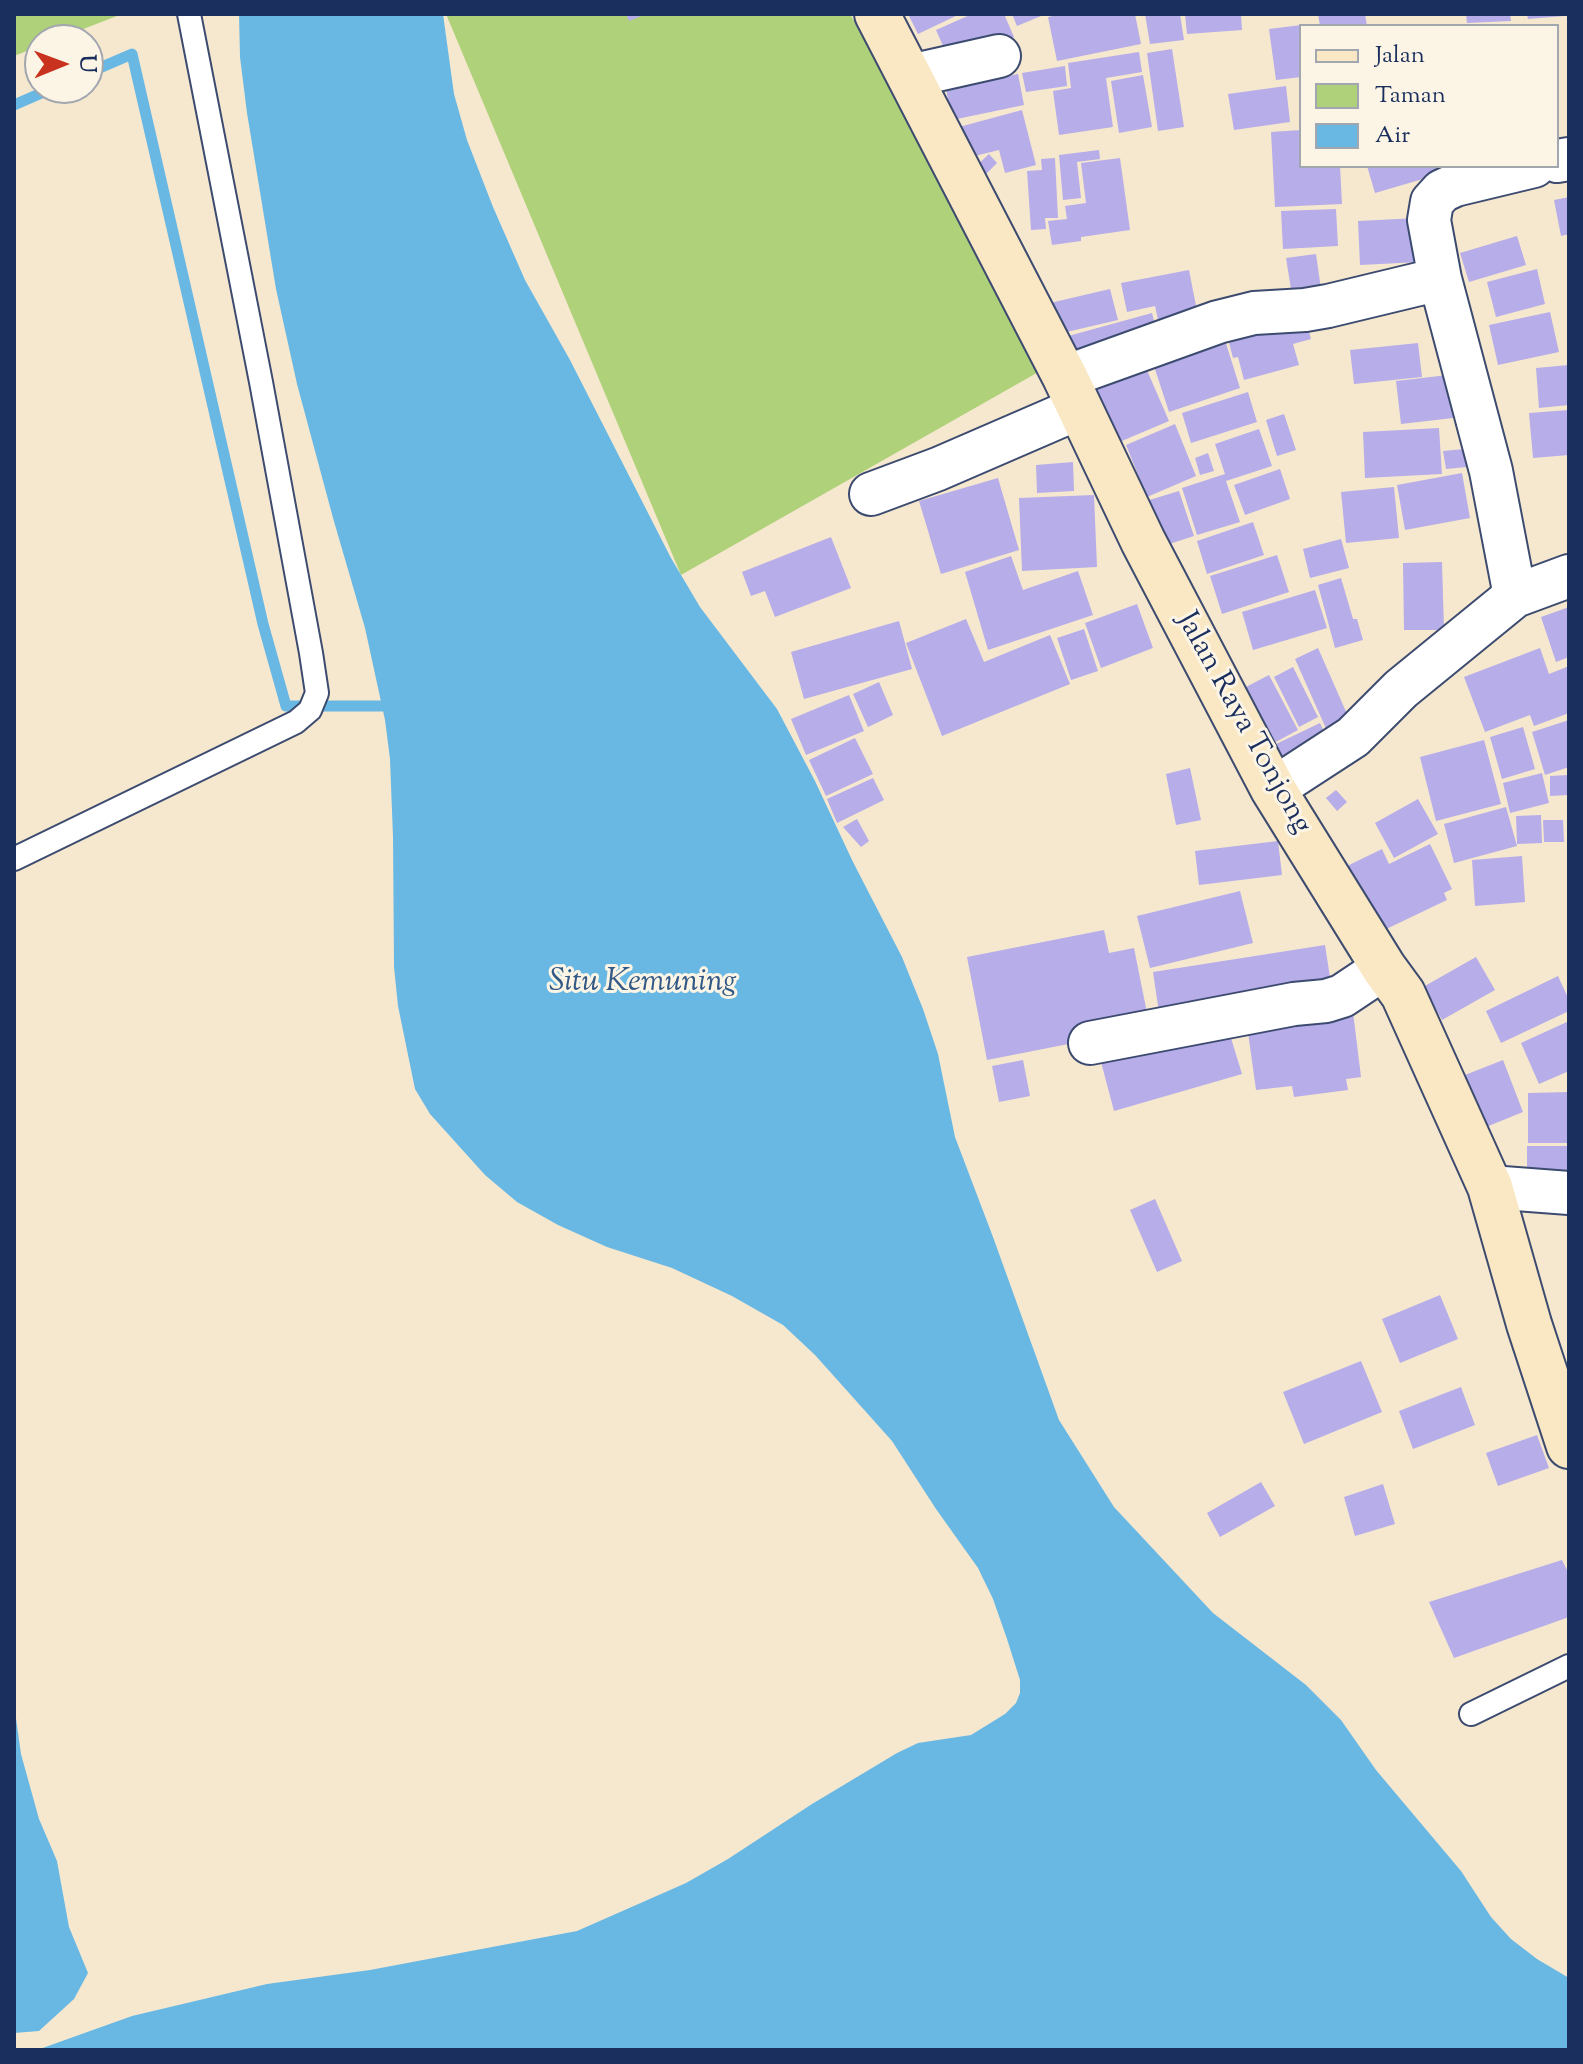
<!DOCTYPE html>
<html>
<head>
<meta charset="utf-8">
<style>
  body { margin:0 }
  #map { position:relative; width:1583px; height:2064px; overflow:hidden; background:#f6e8cf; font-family:"Sorts Mill Goudy",serif }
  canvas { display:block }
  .frame { position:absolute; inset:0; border:16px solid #1b2f5e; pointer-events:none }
  .legend { position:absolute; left:1299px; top:24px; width:260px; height:144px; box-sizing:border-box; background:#fcf5e5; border:2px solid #a2a6af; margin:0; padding:10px 14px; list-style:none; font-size:24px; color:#1b2f5e }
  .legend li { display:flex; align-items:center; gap:16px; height:40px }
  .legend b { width:40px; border:2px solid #a2a6af }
  .north { position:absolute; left:24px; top:24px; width:80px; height:80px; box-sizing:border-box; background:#fcf5e5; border:2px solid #a2a6af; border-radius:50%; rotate:89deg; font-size:22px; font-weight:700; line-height:32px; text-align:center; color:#1b2f5e }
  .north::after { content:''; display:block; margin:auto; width:28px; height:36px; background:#c8321e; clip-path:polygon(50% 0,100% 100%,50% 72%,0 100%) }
</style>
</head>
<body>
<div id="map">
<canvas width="1583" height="2064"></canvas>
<div class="frame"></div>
<ul class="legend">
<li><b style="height:10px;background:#fae7c3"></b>Jalan</li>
<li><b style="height:22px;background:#afd17a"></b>Taman</li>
<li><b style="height:22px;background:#69b8e4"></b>Air</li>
</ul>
<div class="north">U</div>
</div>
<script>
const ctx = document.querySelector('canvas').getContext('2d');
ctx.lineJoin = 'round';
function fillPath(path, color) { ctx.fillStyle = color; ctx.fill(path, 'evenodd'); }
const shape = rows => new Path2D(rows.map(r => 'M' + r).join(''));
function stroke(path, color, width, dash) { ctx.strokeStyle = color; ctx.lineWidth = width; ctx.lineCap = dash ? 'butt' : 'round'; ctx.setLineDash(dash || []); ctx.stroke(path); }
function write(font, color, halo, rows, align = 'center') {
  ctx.font = font + ' "Sorts Mill Goudy",serif'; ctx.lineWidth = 6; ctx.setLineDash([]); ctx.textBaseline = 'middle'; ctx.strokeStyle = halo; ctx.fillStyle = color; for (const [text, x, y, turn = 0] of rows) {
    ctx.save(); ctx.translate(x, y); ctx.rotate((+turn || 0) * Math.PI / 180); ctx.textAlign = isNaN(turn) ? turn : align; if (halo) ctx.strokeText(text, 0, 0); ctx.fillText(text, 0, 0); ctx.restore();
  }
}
fillPath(shape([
  [14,14,122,14,55,40,40,40,40,46,14,56],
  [446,14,850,14,1049,366,681,575]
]), '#afd17a');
fillPath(shape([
  [239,14,443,14,454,94,467,140,493,207,525,280,570,360,671,558,700,607,777,709,815,781,853,862,902,957,923,1009,938,1054,955,1137,993,1237,1059,1420,1114,1507,1213,1613,1306,1685,1341,1720,1376,1770,1461,1871,1491,1917,1511,1939,1537,1959,1569,1978,1569,2050,37,2050,132,2016,267,1984,370,1970,577,1931,686,1883,728,1859,812,1804,897,1753,918,1743,971,1735,1005,1714,1016,1703,1020,1693,1020,1680,1007,1639,993,1599,978,1568,936,1509,892,1441,815,1355,783,1325,732,1296,672,1268,607,1247,558,1225,517,1202,485,1175,430,1114,415,1089,398,1006,394,967,393,837,390,759,385,720,365,628,333,518,297,384,276,289,247,113,240,57],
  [14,1704,21,1754,39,1819,57,1861,69,1927,88,1973,74,1999,39,2031,14,2033]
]), '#69b8e4');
stroke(shape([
  [88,73,132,54,263,624,286,706,396,706],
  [14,105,53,88]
]), '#69b8e4', 11);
fillPath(shape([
  [626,14,646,14,629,21],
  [908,14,960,14,918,34],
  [972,14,1004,14,1014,37,951,64,936,30],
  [1012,14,1046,14,1017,26],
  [1062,14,1135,14,1141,44,1057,61,1048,17],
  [1145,14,1180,14,1184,40,1150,44],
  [1185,14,1241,14,1242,30,1187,34],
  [1318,14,1365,14,1367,26,1320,26],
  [1466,14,1510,14,1511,21,1467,23],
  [1527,14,1564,14,1564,16,1528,19],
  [1301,25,1301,77,1276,80,1269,29],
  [1172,49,1184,127,1158,131,1147,53],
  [1139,52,1142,72,1106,78,1113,127,1059,135,1053,91,1071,88,1068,63],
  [1065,66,1067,86,1026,92,1022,73],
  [1018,74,1024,105,952,120,946,89],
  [1143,75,1152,127,1119,133,1111,81],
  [1286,86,1290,122,1234,130,1228,94],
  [1022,110,1036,165,1005,173,999,150,967,158,959,127],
  [1301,130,1301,166,1340,166,1342,204,1275,207,1271,132],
  [1099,150,1100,159,1077,162,1081,198,1063,200,1059,155],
  [989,154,997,163,985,175,976,166],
  [1055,158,1058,218,1045,218,1046,229,1031,230,1027,171,1042,170,1041,159],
  [1120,158,1130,230,1081,237,1081,241,1052,245,1048,221,1067,219,1065,206,1086,203,1081,163],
  [1367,166,1464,166,1464,167,1375,193],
  [1569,197,1569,234,1561,236,1554,200],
  [1336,209,1338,246,1283,249,1281,211],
  [1418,218,1420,262,1360,265,1358,221],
  [1517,236,1526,265,1469,282,1460,253],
  [1316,254,1323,303,1294,308,1286,258],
  [1537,269,1545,304,1496,317,1487,282],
  [1189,270,1199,321,1160,329,1155,306,1127,312,1121,283],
  [1110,289,1118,320,1058,334,1050,303],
  [1550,312,1559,352,1498,365,1489,325],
  [1152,313,1159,341,1069,367,1061,338],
  [1304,314,1311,339,1293,344,1299,365,1244,380,1238,357,1233,358,1227,335],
  [1224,337,1240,388,1169,412,1152,360],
  [1418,343,1422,377,1354,384,1350,350],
  [1143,361,1169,421,1110,446,1085,387],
  [1569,365,1569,405,1539,408,1536,368],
  [1448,375,1453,418,1401,424,1396,381],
  [1248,392,1257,422,1191,443,1182,413],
  [1569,410,1569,455,1533,458,1529,413],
  [1284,414,1296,450,1277,456,1266,420],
  [1175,424,1196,476,1147,497,1126,445],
  [1439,428,1442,474,1365,478,1363,432],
  [1259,429,1272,466,1226,481,1240,522,1197,535,1182,488,1225,474,1215,444],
  [1475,448,1477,466,1446,469,1443,451],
  [1208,453,1214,471,1200,475,1195,458],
  [1073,462,1074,491,1037,493,1036,465],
  [1280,469,1290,499,1245,515,1234,485],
  [1462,473,1470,518,1405,530,1397,485],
  [998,478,1019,550,941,574,919,501],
  [1394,487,1399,538,1346,543,1341,492],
  [1179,491,1194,536,1160,547,1146,501],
  [1094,495,1097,567,1022,571,1019,498],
  [1253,522,1264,555,1207,574,1197,541],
  [831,537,851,588,775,617,765,591,751,596,742,572],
  [1341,539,1349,568,1310,578,1303,549],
  [1277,555,1289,592,1222,614,1210,576],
  [1011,556,1023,590,1078,571,1093,615,988,650,965,572],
  [1442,562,1444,630,1404,630,1403,563],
  [1341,578,1353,619,1357,619,1363,640,1335,648,1318,585],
  [1315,590,1327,628,1253,650,1242,612],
  [1137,604,1153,648,1101,668,1085,623],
  [1569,607,1569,657,1556,662,1541,617],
  [966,619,984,662,1050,635,1070,684,942,736,906,643],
  [899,621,912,669,804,699,791,652],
  [1084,629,1098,671,1071,680,1057,638],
  [1318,648,1351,723,1328,733,1295,659],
  [1540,648,1549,674,1569,666,1569,713,1534,726,1530,715,1485,732,1464,677],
  [1293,667,1318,717,1299,727,1274,677],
  [1269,675,1298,730,1272,744,1244,688],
  [879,682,893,715,868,727,853,694],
  [849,695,864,731,806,755,791,719],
  [1569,720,1569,767,1545,775,1532,732],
  [1320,723,1329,742,1283,764,1274,745],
  [1523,727,1535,769,1502,779,1490,737],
  [855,738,873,774,826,796,809,760],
  [1484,740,1501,804,1436,821,1420,757],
  [1190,768,1201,820,1176,825,1166,774],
  [1542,773,1549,803,1510,813,1503,783],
  [1568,775,1569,795,1550,796,1550,776],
  [873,778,884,800,837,823,827,799],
  [1336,790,1347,802,1337,811,1326,798],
  [1418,799,1438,834,1394,858,1375,823],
  [1506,807,1517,846,1454,863,1444,824],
  [1541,815,1542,843,1517,844,1516,816],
  [857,819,869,841,861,847,843,827],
  [1543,820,1563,820,1564,842,1544,842],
  [1278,841,1282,875,1199,885,1195,851],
  [1430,844,1452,889,1444,893,1447,900,1380,932,1343,868,1382,849,1389,864],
  [1522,856,1525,902,1475,906,1472,860],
  [1240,891,1253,943,1150,968,1137,916],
  [1104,930,1109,953,1134,948,1150,1028,987,1060,967,957],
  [1325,945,1333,997,1161,1026,1153,972],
  [1476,957,1495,990,1442,1020,1423,987],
  [1558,976,1569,1000,1569,1011,1501,1043,1486,1011],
  [1353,1012,1361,1077,1346,1079,1348,1090,1294,1097,1292,1086,1256,1090,1247,1025],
  [1569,1021,1569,1071,1539,1084,1521,1043],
  [1227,1025,1242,1074,1114,1111,1101,1062],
  [1023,1060,1030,1096,999,1102,992,1066],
  [1503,1060,1523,1112,1481,1129,1460,1077],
  [1569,1092,1569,1143,1528,1143,1528,1093],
  [1527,1146,1569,1146,1569,1176,1527,1176],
  [1155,1199,1182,1261,1157,1272,1130,1210],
  [1440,1295,1458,1339,1400,1363,1382,1319],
  [1361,1361,1382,1412,1304,1444,1283,1392],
  [1461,1387,1475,1425,1413,1449,1399,1411],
  [1537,1435,1549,1468,1498,1486,1486,1453],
  [1261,1482,1275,1506,1220,1537,1207,1513],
  [1383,1484,1395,1524,1355,1536,1344,1497],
  [1562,1560,1569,1574,1569,1617,1454,1658,1429,1602]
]), '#b6ade9');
const lane = shape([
  [14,859,296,722,310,710,317,693,311,653,261,382,189,14],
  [1471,1714,1569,1666]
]);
const street = shape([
  [910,76,999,56],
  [1557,161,1569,159],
  [1065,377,1218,322,1254,313,1305,310,1328,306,1440,279],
  [871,494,938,469,1079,408],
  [1515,596,1491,471,1440,279,1429,220,1432,202,1442,191,1455,185,1534,166],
  [1273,789,1353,737,1401,689,1515,596,1569,576],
  [1090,1043,1294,1004,1326,1001,1342,996,1384,968],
  [1490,1187,1569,1193]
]);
const secondary = shape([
  [877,14,1065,377,1143,541,1273,789,1384,968,1403,994,1490,1187,1529,1324,1569,1446]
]);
stroke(lane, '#3c4b6f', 26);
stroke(street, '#3c4b6f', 46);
stroke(secondary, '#3c4b6f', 48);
stroke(lane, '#fff', 22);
stroke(street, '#fff', 42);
stroke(secondary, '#fae7c3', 44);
write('30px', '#1b2f5e', '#fcf5e5', [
  ["Jalan Raya Tonjong",1242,724,61]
]);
write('italic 32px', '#325886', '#fcf5e5', [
  ["Situ Kemuning",643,985]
]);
</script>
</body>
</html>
